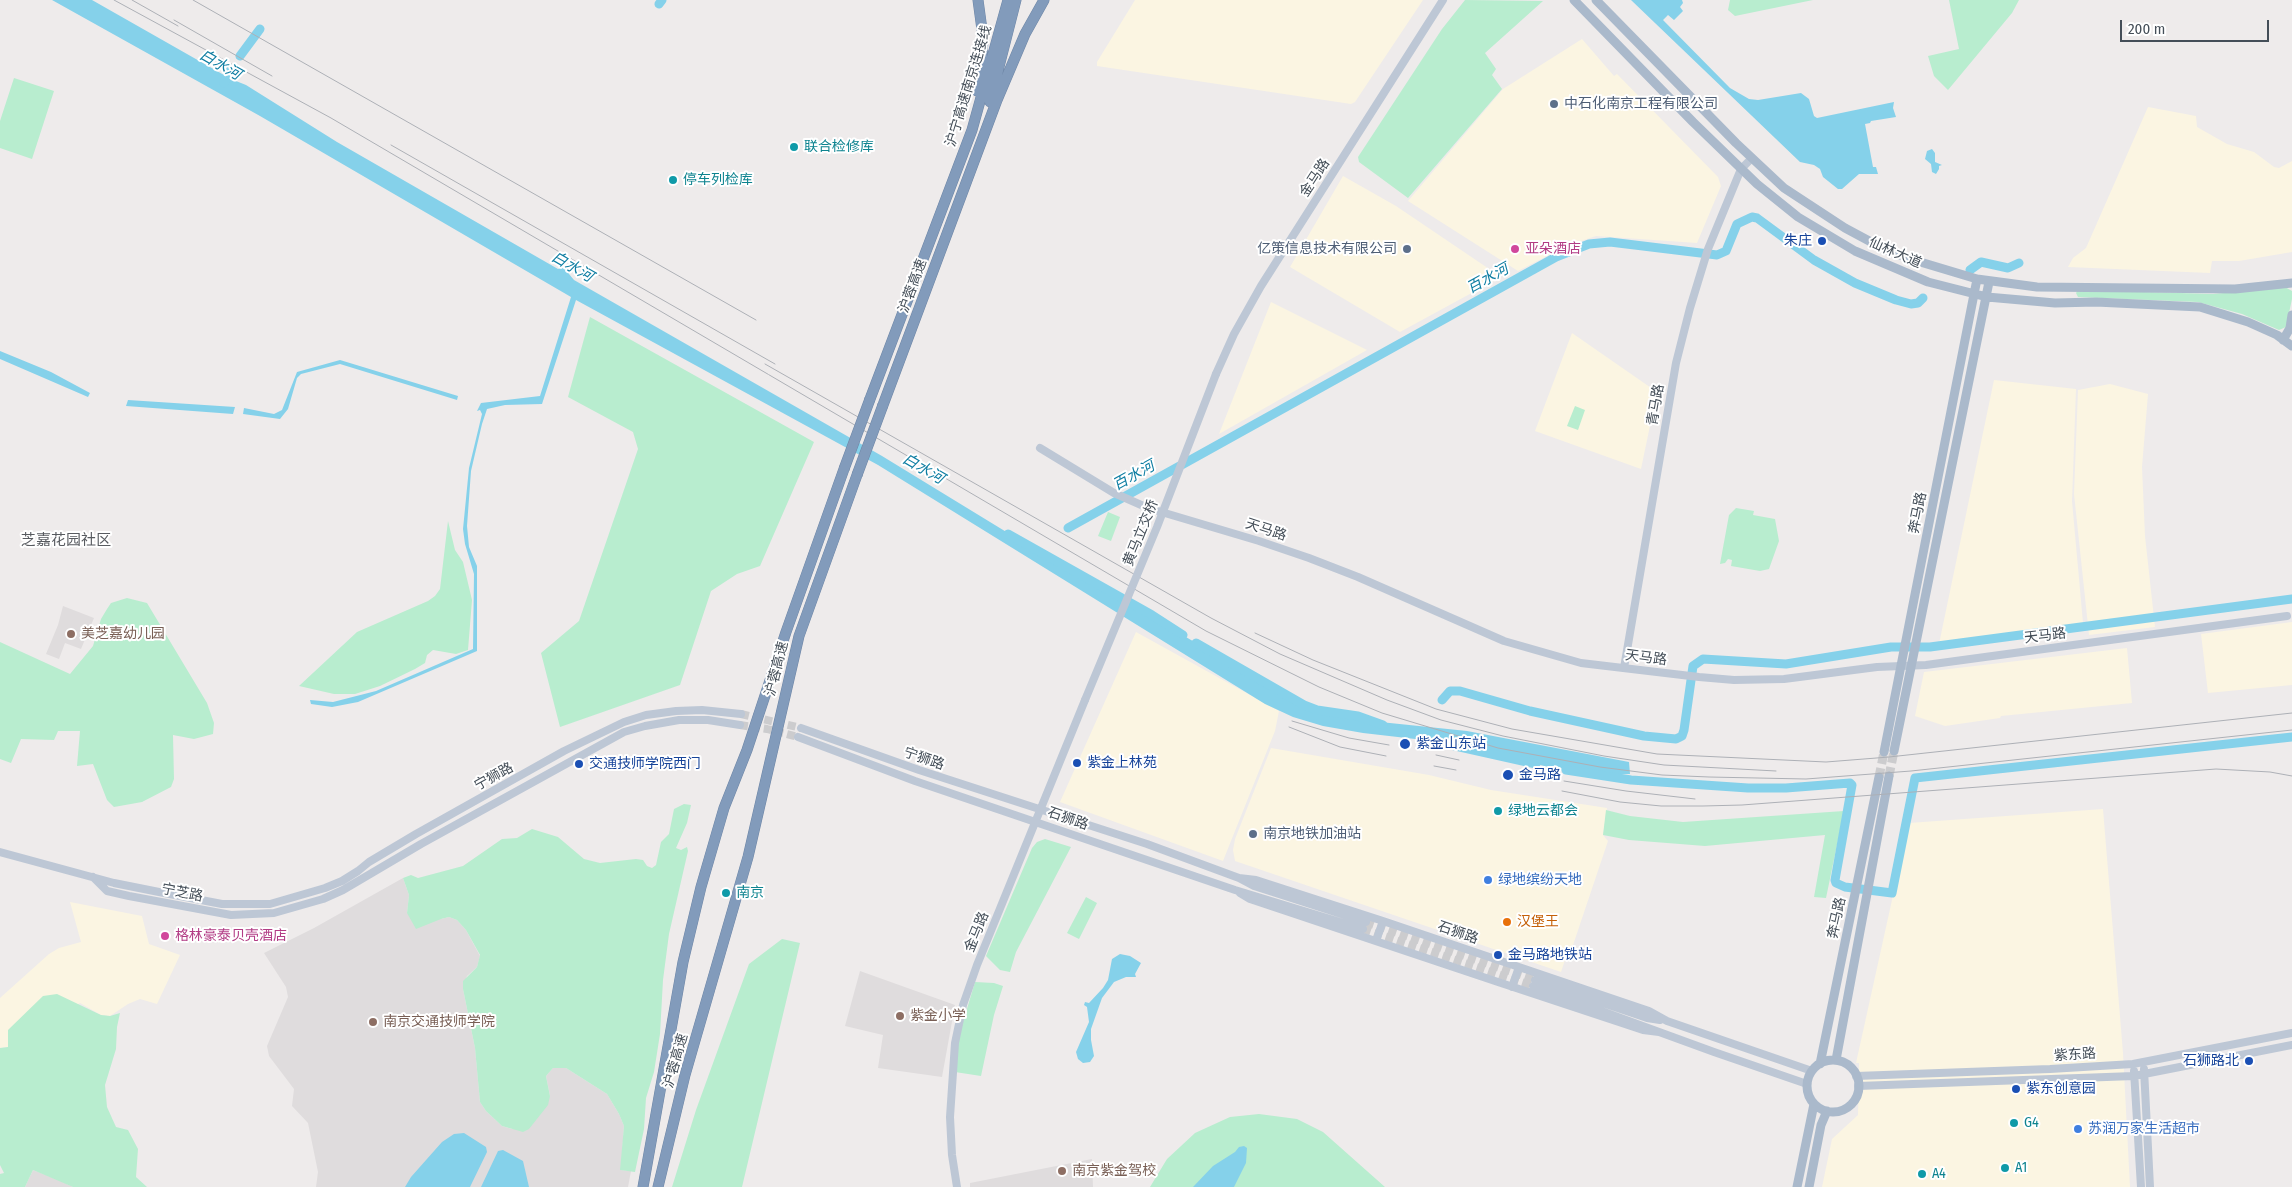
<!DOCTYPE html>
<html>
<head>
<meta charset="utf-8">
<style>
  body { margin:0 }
  #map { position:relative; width:2292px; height:1187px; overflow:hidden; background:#eeebeb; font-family:"Fira Sans Condensed",sans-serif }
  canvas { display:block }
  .scale { position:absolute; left:2120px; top:20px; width:149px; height:22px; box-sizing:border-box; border:2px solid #444e58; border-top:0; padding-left:6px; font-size:15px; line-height:18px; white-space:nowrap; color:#444e58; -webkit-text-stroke:4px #fff; paint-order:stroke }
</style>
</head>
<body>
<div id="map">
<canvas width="2292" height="1187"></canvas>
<div class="scale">200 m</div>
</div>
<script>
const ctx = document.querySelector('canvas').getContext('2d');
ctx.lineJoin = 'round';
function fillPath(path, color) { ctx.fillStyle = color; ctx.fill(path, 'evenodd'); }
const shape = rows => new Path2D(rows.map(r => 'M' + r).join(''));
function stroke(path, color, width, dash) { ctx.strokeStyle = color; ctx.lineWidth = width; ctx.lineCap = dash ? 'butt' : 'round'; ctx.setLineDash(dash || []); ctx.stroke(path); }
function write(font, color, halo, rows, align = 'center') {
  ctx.font = font + ' "Fira Sans Condensed","Noto Sans SC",sans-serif'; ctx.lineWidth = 4; ctx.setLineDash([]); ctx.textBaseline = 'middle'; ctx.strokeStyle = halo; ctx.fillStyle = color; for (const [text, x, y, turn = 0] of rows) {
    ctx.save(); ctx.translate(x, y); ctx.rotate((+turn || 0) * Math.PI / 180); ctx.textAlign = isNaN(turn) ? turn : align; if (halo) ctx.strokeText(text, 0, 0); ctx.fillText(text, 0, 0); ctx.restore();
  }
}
fillPath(shape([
  [1135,0,1423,0,1355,102,1351,104,1097,66,1097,62],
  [1582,39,1614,76,1617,74,1718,177,1721,186,1697,243,1596,236,1566,246,1518,271,1408,201,1503,89],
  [2148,107,2196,116,2197,127,2227,144,2254,152,2274,167,2279,168,2292,161,2292,252,2239,261,2212,261,2210,273,2068,267,2073,258,2086,248],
  [1343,176,1396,206,1501,277,1400,332,1290,267],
  [1271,302,1367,350,1219,434,1256,340],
  [1572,333,1657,392,1641,469,1535,431],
  [1994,380,2076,389,2072,501,2083,623,1939,644],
  [2110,384,2148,394,2142,467,2145,536,2155,627,2089,635,2074,494,2078,390],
  [2292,622,2292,685,2208,693,2201,634],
  [1136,632,1279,711,1275,731,1223,861,1060,802],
  [2127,648,2132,703,2001,716,2000,718,1945,726,1915,716,1924,672],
  [1271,748,1429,775,1491,790,1607,808,1603,835,1608,841,1568,960,1565,960,1561,972,1235,861,1233,850,1235,839],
  [2103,809,2123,1053,2130,1187,1822,1187,1832,1139,1858,1115,1859,1063,1856,1063,1909,823],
  [70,902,142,916,149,944,180,955,157,1004,140,999,128,1004,110,1016,101,1015,80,1003,8,1047,0,1048,0,998,49,954,59,948,81,942]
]), '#fbf5e2');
fillPath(shape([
  [63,606,94,618,81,649,65,643,59,659,46,654,58,625],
  [403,878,409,895,407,913,441,919,449,917,457,920,466,930,480,956,477,967,467,976,463,989,475,1048,480,1102,486,1111,502,1126,512,1129,550,1096,546,1076,553,1068,566,1068,607,1094,619,1114,624,1126,621,1170,631,1171,628,1187,316,1187,318,1172,308,1123,292,1106,294,1089,269,1056,267,1046,288,997,286,987,264,953,314,928],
  [860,971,955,1005,942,1077,878,1068,883,1035,845,1026],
  [1092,1159,1093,1187,970,1187,970,1183],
  [33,1170,61,1181,73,1187,25,1187]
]), '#dfdcdd');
fillPath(shape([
  [1465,0,1543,1,1485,53,1496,69,1492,75,1502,89,1408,198,1359,162,1358,157,1442,29],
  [1730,0,1813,0,1735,16,1728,10],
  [1949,0,2019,0,2012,13,1948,90,1934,76,1928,56,1959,49],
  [14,78,54,91,32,159,0,148,0,121],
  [2285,287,2292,291,2292,299,2286,327,2279,330,2242,314,2198,302,2078,297,2076,293,2078,290,2213,294],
  [590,317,814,442,760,566,737,574,711,591,680,685,560,727,541,653,579,621,638,449,633,432,568,397],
  [1575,406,1585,410,1578,430,1567,426],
  [1736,508,1754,511,1753,515,1775,519,1779,541,1769,569,1760,571,1731,566,1732,560,1728,559,1725,563,1720,564,1729,515],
  [1108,512,1120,517,1111,541,1098,536],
  [448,521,455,550,463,562,472,600,468,650,456,654,433,650,427,655,425,663,415,669,380,686,355,694,334,694,299,686,357,632,428,601,435,596,440,589],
  [127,598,147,603,207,703,214,723,213,734,194,739,173,735,174,779,171,787,142,802,114,807,107,800,93,764,77,766,80,731,58,731,54,740,21,739,11,763,0,759,0,642,70,674,93,646,101,619,107,609,111,603],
  [684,804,691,805,687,823,676,848,681,850,687,847,688,851,669,934,663,980,660,1034,654,1072,646,1098,644,1129,635,1172,620,1170,624,1126,619,1114,607,1094,566,1068,553,1068,546,1076,550,1096,548,1105,529,1129,523,1132,502,1126,486,1111,480,1102,475,1048,463,989,463,981,477,967,480,955,466,930,457,920,449,917,441,919,416,929,407,913,409,895,403,878,411,875,418,878,463,866,502,839,517,838,532,829,558,837,584,859,600,863,636,859,643,860,647,866,652,868,656,865,661,842,669,834,674,809],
  [1606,810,1630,816,1683,822,1844,811,1826,898,1814,897,1825,835,1705,846,1629,840,1603,835],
  [1045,839,1071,847,1016,952,1010,972,1000,970,986,956,1032,848,1037,842],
  [1086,897,1097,903,1079,939,1067,933],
  [782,939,800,943,742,1187,672,1187,696,1110,749,964],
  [975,982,994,983,1003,986,994,1015,981,1076,955,1072,957,1042],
  [57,994,101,1015,110,1016,120,1013,117,1027,116,1049,105,1085,107,1107,116,1127,128,1130,138,1149,136,1177,147,1187,73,1187,33,1170,25,1187,0,1187,0,1174,4,1173,0,1165,0,1048,8,1047,8,1030,43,996],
  [1259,1114,1297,1119,1323,1132,1385,1187,1150,1187,1167,1159,1195,1133,1230,1117]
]), '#b8edcf');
fillPath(shape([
  [52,0,92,0,231,79,246,85,337,142,558,269,571,265,569,274,574,280,882,456,1044,555,1300,703,1332,714,1361,720,1467,731,1629,762,1630,774,1597,774,1559,770,1481,749,1450,743,1363,733,1323,726,1293,717,1265,704,878,465,576,300,542,404,505,405,487,409,482,424,471,471,467,526,469,547,477,566,477,651,358,702,332,707,311,704,310,700,333,702,376,691,473,649,474,574,465,544,463,529,469,468,482,414,480,410,477,411,481,403,540,396,571,297,260,116],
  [1631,0,1682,0,1683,3,1680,7,1683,11,1674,20,1668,15,1663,20,1730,88,1749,99,1758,100,1801,93,1809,99,1814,116,1817,118,1894,102,1893,108,1896,117,1871,121,1870,123,1865,124,1873,167,1876,167,1878,174,1859,174,1842,189,1838,189,1823,177,1820,169,1814,165,1800,162],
  [1932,149,1935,153,1935,162,1942,165,1939,166,1939,169,1936,174,1932,172,1931,164,1925,159,1927,151],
  [0,351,51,372,90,393,88,397,0,359],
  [340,360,458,396,457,400,340,364,301,374,297,378,288,409,280,419,243,414,244,408,274,414,282,410,297,372],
  [128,400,235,407,233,414,126,406],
  [1120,954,1130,956,1141,963,1135,974,1136,977,1126,977,1114,982,1102,998,1091,1029,1091,1040,1094,1056,1090,1062,1083,1063,1078,1059,1076,1052,1089,1022,1087,1007,1084,1005,1085,1002,1089,1003,1103,988,1108,980,1112,959],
  [464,1133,486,1147,487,1152,470,1187,405,1187,411,1177,442,1142,454,1134],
  [1244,1146,1247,1148,1246,1163,1234,1187,1193,1187,1213,1166,1235,1152,1239,1147],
  [503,1150,523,1161,529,1187,481,1187,498,1151]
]), '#85d1ea');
stroke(shape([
  [659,4,662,0],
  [240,56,260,29],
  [224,83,231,69],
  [1970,270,1981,262,2008,268,2019,263],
  [1068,528,1556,257,1589,244,1610,242,1717,255,1726,251,1737,224,1752,217,1757,218,1814,260,1855,283,1896,300,1911,304,1918,303,1923,298],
  [1008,534,1152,615,1183,635],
  [1196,643,1304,705,1317,710,1358,716,1383,725],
  [1442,700,1450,691,1460,691,1530,711,1644,736,1676,739,1682,736,1684,730,1693,666,1703,659,1786,664,1891,647,1930,647,2292,599],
  [1424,739,1536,764],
  [1566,770,1631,780,1748,788,1786,788,1850,783,1852,785,1835,880,1836,883,1845,887,1892,893,1915,778,2292,737]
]), '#85d1ea', 9);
stroke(shape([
  [741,714,801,728],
  [740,725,767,729,798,737],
  [1366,922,1535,980],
  [1363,929,1533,986]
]), '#ccccce', 8, [8, 4]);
stroke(shape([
  [1889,776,1894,751],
  [1879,777,1884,752]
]), '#ccccce', 9, [9, 4.5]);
const highway = shape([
  [977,91,982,59,983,37,978,0],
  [990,102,1016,0],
  [870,399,972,130,1008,0],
  [883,405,997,100,1025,34,1044,0],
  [643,1187,683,962,701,887,724,808,747,750,786,632,844,469],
  [658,1187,685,1075,748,857,799,636,857,475]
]);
stroke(highway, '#6e86a6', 11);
stroke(shape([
  [1216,374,1234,334,1261,286,1443,0],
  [1040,448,1114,493,1148,508,1259,541,1309,558,1358,577,1504,641,1581,663,1699,677,1734,680,1784,679,1877,667,1926,665,2287,616],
  [1624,668,1676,363,1690,308,1708,249,1741,169,1752,158],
  [801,728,919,770,1147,844,1239,878,1254,886,1366,922],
  [798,737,915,781,1235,890,1363,929],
  [0,852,114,883,159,892,222,904,270,904,325,888,342,881,358,871,369,862,416,834,564,751,624,722,646,715,676,711,702,710,741,714],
  [93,877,107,891,129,896,231,915,274,913,323,899,343,890,421,844,624,732,645,726,679,720,708,720,740,725],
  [1239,878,1256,880,1383,921,1649,1011,1667,1021,1812,1071],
  [1240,893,1250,899,1498,982,1643,1030,1659,1032],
  [1376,941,1383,921],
  [1535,980,1647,1018,1660,1020],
  [1533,986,1714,1052,1807,1084],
  [1512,987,1519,967],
  [2144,1069,2150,1187],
  [2134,1071,2141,1187],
  [1856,1076,2050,1069,2133,1064,2292,1033],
  [1858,1086,2134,1076,2292,1045],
  [957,1187,952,1155,950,1117,955,1043,963,1005,977,965,1085,700]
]), '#bdc7d5', 8);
stroke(shape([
  [1574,0,1693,122,1757,184,1798,217,1855,251,1928,282,1987,297,2055,303,2096,302,2200,307,2248,322,2277,335,2292,346],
  [1596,0,1736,143,1784,188,1845,228,1886,250,1917,261,1977,279,2037,287,2235,289,2292,283],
  [2283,340,2290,328,2292,315],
  [1894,751,1989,282],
  [1884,752,1977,279],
  [1836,1060,1889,776],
  '1807 1086a26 26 0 1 1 52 0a26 26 0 1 1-52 0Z',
  [1820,1064,1879,777],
  [1797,1187,1814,1104],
  [1809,1187,1821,1125,1827,1111]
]), '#aab9cb', 9);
stroke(highway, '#829bbb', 10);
stroke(shape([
  [114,0,331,118,1206,631,1319,687,1382,713,1498,748,1600,767,1662,775,1709,777,1806,779,1911,771,2292,730],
  [132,0,178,26],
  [193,0,756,320],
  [174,20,272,76],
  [391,145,775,364],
  [765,364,1211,618,1280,654,1387,700,1441,720,1503,736,1604,756,1664,765,1776,771],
  [1255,633,1313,660,1436,709,1512,729,1657,754,1826,762,1889,757,2292,713],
  [1292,721,1349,738,1389,745],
  [1289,727,1340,747,1386,756],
  [1436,755,1459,760],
  [1434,766,1456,770],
  [1564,781,1626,791,1695,799],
  [1562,791,1620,802,1661,806,1703,806,1742,805,2216,769,2270,772,2292,776]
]), '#adb0b6', 1);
const highwayBridge = shape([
  [844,469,870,399],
  [857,475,883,405]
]);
stroke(highwayBridge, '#6e86a6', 11, []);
stroke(shape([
  [1085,700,1157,527,1216,374]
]), '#bdc7d5', 8);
stroke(highwayBridge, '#829bbb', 10);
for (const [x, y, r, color] of [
  [1554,104,5,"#5c6f8a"],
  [794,147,5,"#0f9aa8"],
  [673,180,5,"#0f9aa8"],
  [1822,241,5,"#1a4fb4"],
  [1407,249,5,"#5c6f8a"],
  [1515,249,5,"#d1479c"],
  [71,634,5,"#8d6e63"],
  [1405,744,6,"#1a4fb4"],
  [1077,763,5,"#1a4fb4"],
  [579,764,5,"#1a4fb4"],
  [1508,775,6,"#1a4fb4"],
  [1498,811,5,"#0f9aa8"],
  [1253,834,5,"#5c6f8a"],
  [1488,880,5,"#3f7fe0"],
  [726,893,5,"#0f9aa8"],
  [1507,922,5,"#e8710a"],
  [165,936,5,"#d1479c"],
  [1498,955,5,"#1a4fb4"],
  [900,1016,5,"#8d6e63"],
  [373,1022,5,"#8d6e63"],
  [2249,1061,5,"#1a4fb4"],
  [2016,1089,5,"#1a4fb4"],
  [2014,1123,5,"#0f9aa8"],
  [2078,1129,5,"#3f7fe0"],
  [2005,1168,5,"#0f9aa8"],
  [1062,1171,5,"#8d6e63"],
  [1922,1174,5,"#0f9aa8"]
]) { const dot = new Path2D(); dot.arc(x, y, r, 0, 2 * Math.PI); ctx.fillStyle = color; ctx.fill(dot); stroke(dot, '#fff', 2); }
write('14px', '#444e58', '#fff', [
  ["沪宁高速南京连接线",969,86,-73],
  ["金马路",1315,178,-57],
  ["仙林大道",1895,253,24],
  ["沪蓉高速",913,286,-70],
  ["青马路",1656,405,-80],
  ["奔马路",1918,513,-79],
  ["天马路",1266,530,18],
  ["黄马立交桥",1141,533,-68],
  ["天马路",2045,636,-7],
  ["天马路",1646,658,7],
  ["沪蓉高速",777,669,-76],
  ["宁狮路",924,759,19],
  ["宁狮路",494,777,-29],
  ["石狮路",1068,819,19],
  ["宁芝路",182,893,11],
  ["奔马路",1837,918,-78],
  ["金马路",977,932,-68],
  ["石狮路",1458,933,19],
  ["紫东路",2075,1055,-4],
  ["沪蓉高速",676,1061,-74]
]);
write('14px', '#4e5e75', '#fff', [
  ["中石化南京工程有限公司",1564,104],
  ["亿策信息技术有限公司",1397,249,"right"],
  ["南京地铁加油站",1263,834]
], 'left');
write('14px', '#0d838f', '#fff', [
  ["联合检修库",804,147],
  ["停车列检库",683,180],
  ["绿地云都会",1508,811],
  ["南京",736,893],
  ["G4",2024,1123],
  ["A1",2015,1168],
  ["A4",1932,1174]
], 'left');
write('14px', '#164399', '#fff', [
  ["朱庄",1812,241,"right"],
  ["紫金山东站",1416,744],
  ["紫金上林苑",1087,763],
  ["交通技师学院西门",589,764],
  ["金马路",1519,775],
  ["金马路地铁站",1508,955],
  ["石狮路北",2239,1061,"right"],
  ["紫东创意园",2026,1089]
], 'left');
write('14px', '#b23c85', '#fff', [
  ["亚朵酒店",1525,249],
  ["格林豪泰贝壳酒店",175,936]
], 'left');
write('14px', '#785e54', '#fff', [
  ["美芝嘉幼儿园",81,634],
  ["紫金小学",910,1016],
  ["南京交通技师学院",383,1022],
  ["南京紫金驾校",1072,1171]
], 'left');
write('14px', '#366cbe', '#fff', [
  ["绿地缤纷天地",1498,880],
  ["苏润万家生活超市",2088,1129]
], 'left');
write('14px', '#c56008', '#fff', [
  ["汉堡王",1517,922]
], 'left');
write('italic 15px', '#0d7da2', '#fff', [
  ["白水河",220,65,30],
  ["白水河",572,267,30],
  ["百水河",1488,279,-29],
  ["白水河",923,469,30],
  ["百水河",1134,476,-29]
]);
write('15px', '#585b60', '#fff', [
  ["芝嘉花园社区",66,541]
]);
</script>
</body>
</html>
